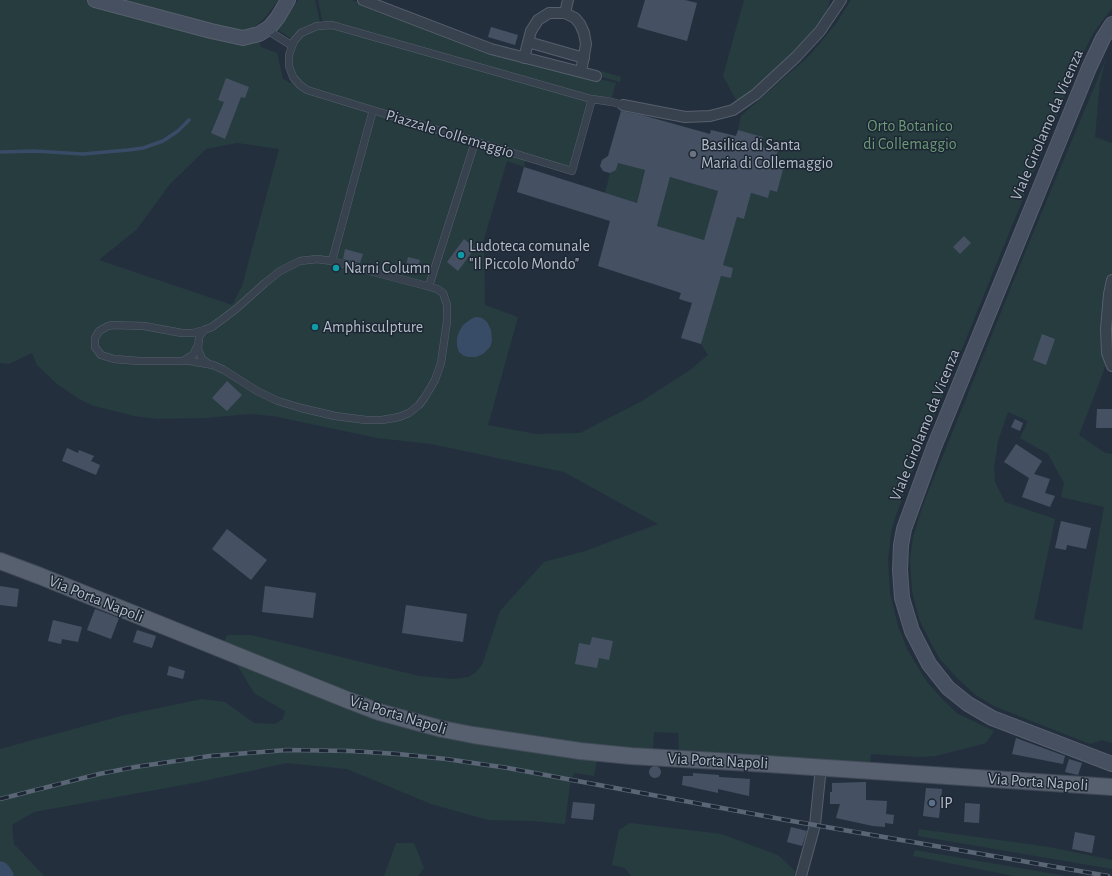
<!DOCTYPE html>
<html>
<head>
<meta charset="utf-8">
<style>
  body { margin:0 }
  canvas { display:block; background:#242f3e }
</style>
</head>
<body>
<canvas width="1112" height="876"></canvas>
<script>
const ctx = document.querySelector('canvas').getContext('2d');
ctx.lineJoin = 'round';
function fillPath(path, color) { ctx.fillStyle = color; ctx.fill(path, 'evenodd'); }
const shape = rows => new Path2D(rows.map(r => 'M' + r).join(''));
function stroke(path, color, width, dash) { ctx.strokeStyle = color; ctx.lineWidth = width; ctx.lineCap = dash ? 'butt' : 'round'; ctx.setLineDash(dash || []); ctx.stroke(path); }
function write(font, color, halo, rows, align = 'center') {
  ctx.font = font + ' "Alegreya Sans",sans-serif'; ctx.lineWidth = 3; ctx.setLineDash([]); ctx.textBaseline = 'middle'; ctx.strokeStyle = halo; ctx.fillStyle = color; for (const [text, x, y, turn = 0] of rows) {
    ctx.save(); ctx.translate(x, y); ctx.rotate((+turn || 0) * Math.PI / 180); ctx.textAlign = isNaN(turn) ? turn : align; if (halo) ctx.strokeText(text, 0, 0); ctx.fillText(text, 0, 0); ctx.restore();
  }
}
fillPath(shape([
  [0,0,278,0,265,18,254,27,261,47,277,53,283,79,290,83,293,82,526,159,524,167,507,161,484,239,485,305,518,317,488,425,536,434,580,433,642,401,690,370,708,355,701,344,721,276,731,278,733,268,723,265,737,217,744,219,751,193,768,198,770,190,777,191,784,166,774,163,778,151,760,146,762,137,738,130,741,116,810,55,835,25,851,0,1112,0,1112,8,1094,32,1079,61,922,447,896,515,892,528,888,559,890,593,898,626,908,651,927,682,944,701,958,714,994,731,986,743,936,756,918,757,871,754,870,763,679,753,678,733,654,732,653,751,597,760,594,776,574,773,570,785,565,824,533,821,488,820,431,804,347,769,287,763,199,782,34,812,12,825,14,844,44,876,0,876,0,749,125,715,202,699,225,702,254,723,275,724,283,719,285,711,254,693,224,643,227,635,251,635,419,676,454,679,468,677,475,673,482,665,500,611,544,562,585,551,658,524,564,472,431,444,377,438,273,416,250,414,204,418,157,419,134,416,94,406,79,399,57,384,37,365,32,353,9,364,0,363],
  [237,143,279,149,242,286,232,305,99,260,137,229,170,184,206,149],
  [298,0,315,0,320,23,292,39,277,29,287,17],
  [318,0,352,0,478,49,616,83,612,97,593,97,323,23],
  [744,0,830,0,826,13,803,43,769,75,737,102,723,76],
  [333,27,589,100,570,169,310,89,298,80,292,66,292,51,300,38,314,28],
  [1106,59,1100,82,1095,137,1112,143,1112,344,1103,373,1079,435,1105,453,1112,454,1112,743,1102,740,1090,744,996,707,977,696,958,679,939,658,932,645,919,619,912,591,910,560,913,537,923,505,1031,238],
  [1008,412,1028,421,1020,438,1048,454,1064,483,1061,497,1104,507,1082,630,1034,619,1055,519,1005,502,995,482,994,469,998,441],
  [601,71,621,77,620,82,599,76],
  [618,163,645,170,637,203,605,193,610,173,616,170],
  [670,177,718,191,704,240,657,226],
  [630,823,721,834,778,855,795,871,794,876,631,876,625,868,612,865,619,830],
  [919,829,1049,847,1112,860,1112,869,918,836],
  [396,843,414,843,424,868,418,876,384,876],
  [915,850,1066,876,1014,876,913,856]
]), '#263c3f');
fillPath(shape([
  [476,317,482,318,487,322,491,330,492,341,490,347,483,354,476,357,469,357,464,356,459,352,457,346,457,338,459,332,463,325,471,319]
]), '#394c67');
stroke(shape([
  [0,152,34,151,83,154,128,150,143,148,163,141,178,131,189,120]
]), '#394c67', 3.5);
stroke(shape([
  [0,872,3,876]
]), '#394c67', 21);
fillPath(shape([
  [645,0,685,0,697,3,687,41,637,27],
  [491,27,518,35,515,45,488,37],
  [226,78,249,87,245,98,241,97,225,139,211,133,224,102,218,100],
  [621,111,642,115,710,134,711,130,736,136,738,130,763,137,760,146,778,151,774,163,784,166,777,192,770,190,768,198,751,193,744,219,737,217,723,265,733,268,731,278,721,276,701,344,681,338,692,303,679,299,681,293,598,266,610,221,517,192,524,167,637,203,645,170,618,163,616,170,610,173,603,171,600,166,602,160,608,156],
  [670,177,718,191,704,240,657,226],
  [964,236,971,243,960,254,953,247],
  [464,239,475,248,458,271,447,262],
  [345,249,363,254,360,263,343,259],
  [408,257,420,260,418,269,406,265],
  [1042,334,1055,339,1046,365,1033,360],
  [227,381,242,395,227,411,212,398],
  [1097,409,1112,409,1112,428,1096,428],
  [1015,419,1023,423,1020,431,1011,427],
  [1016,444,1042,461,1034,474,1050,479,1045,493,1055,496,1050,507,1022,497,1029,478,1004,462],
  [67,448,78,453,79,450,94,456,91,461,100,465,96,475,62,461],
  [1061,521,1091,528,1086,549,1067,545,1066,550,1055,548],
  [227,529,267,560,251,580,212,549],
  [0,586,19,589,17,607,0,605],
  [265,586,316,593,313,618,262,612],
  [406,605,467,614,463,642,402,633],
  [95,609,119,618,111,639,87,630],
  [53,620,82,627,78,642,62,639,61,644,48,641],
  [137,630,156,636,152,648,133,642],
  [592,637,613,641,609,660,599,658,597,668,575,664,579,643,590,645],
  [169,666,185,671,183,679,167,675],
  [1016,738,1065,756,1063,764,1012,754],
  [1069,759,1082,763,1078,775,1065,772],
  '649 772a6 6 0 1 1 12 0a6 6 0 1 1-12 0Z',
  [693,773,719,775,719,777,750,779,749,796,718,789,718,793,682,785,683,776,693,776],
  [866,782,866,800,887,801,886,814,894,815,893,824,885,823,885,827,873,826,836,818,840,804,830,804,830,792,832,792,832,783],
  [926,788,942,789,939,818,923,816],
  [573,802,595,804,593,820,571,818],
  [965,803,980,804,979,823,964,822],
  [791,827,807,831,802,846,787,842],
  [1075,832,1095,836,1092,853,1072,849]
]), '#455162');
const pedestrian = shape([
  [267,30,291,45],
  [592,99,572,171,307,90,300,85,293,77,289,66,289,55,294,41,301,33,317,26,332,25,591,99,592,99,612,102,623,105],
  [317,259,332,261,423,285,437,289,443,293,447,305,447,321,441,363,435,380,425,397,419,405,409,413,399,417,382,420,366,420,335,416,301,408,278,401,257,391,224,370,213,365,190,361,139,361,114,359,101,355,95,347,95,338,99,331,108,326,113,325,144,326,182,333,193,333,204,330,212,327,236,309,265,283,280,271,300,261,317,259],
  [332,261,373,110],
  [429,286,475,142],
  [204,330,199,337,198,349,202,359,209,364],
  [183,361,193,355,198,345]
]);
const minor = shape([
  [363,0,491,49,596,76],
  [565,13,568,0],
  [528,42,584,58],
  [524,58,531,31,538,20,549,13,565,13,575,18,580,24,584,33,586,44,581,72],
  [623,105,685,117,710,116,733,110,756,94,796,57,820,31,841,0],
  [1112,280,1109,294,1106,329,1107,353,1112,366],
  [801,876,815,825,821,767]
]);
const secondary = shape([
  [95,0,211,31,243,38,259,34,270,27,278,17,288,0],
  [1112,24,1103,38,1089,68,934,447,904,529,901,545,900,570,902,598,912,631,929,664,948,688,968,704,992,718,1112,764]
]);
const primary = shape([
  [0,561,40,576,345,699,379,712,442,729,473,735,580,751,631,756,768,764,1112,787]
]);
stroke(pedestrian, '#565f6c', 8);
stroke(minor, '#565f6c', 12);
stroke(secondary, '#565f6c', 16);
stroke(primary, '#414a57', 18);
stroke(pedestrian, '#38414e', 7);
stroke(minor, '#38414e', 10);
stroke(secondary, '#465061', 14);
stroke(primary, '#56606e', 16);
const rail = shape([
  [0,799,99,774,135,767,210,756,287,750,351,751,398,754,446,759,508,768,786,820,1108,876]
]);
stroke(rail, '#5a6575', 4.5);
stroke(rail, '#1d2633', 3, [9]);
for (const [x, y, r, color] of [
  [693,154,4,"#6b7280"],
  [461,255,4,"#0f9aa8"],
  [336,268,4,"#0f9aa8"],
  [315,327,4,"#0f9aa8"],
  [932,803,4,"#5c6f8a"]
]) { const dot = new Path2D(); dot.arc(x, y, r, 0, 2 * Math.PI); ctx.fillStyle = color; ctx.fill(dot); stroke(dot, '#1d2633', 1.5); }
write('16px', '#b4bcc9', '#1d2633', [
  ["Viale Girolamo da Vicenza",1047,125,-67],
  ["Piazzale Collemaggio",450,134,17],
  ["Viale Girolamo da Vicenza",925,425,-68],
  ["Via Porta Napoli",96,599,22],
  ["Via Porta Napoli",398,715,17],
  ["Via Porta Napoli",718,761,3],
  ["Via Porta Napoli",1038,782,4]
]);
write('16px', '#6b9a76', '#1d2633', [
  ["Orto Botanico",910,126],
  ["di Collemaggio",910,144]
]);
write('16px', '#b4bcc9', '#1d2633', [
  ["Basilica di Santa",701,145],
  ["Maria di Collemaggio",701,163],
  ["Ludoteca comunale",469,246],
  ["\"Il Piccolo Mondo\"",469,264],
  ["Narni Column",344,268],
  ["Amphisculpture",323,327],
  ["IP",940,803]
], 'left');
</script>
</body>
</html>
